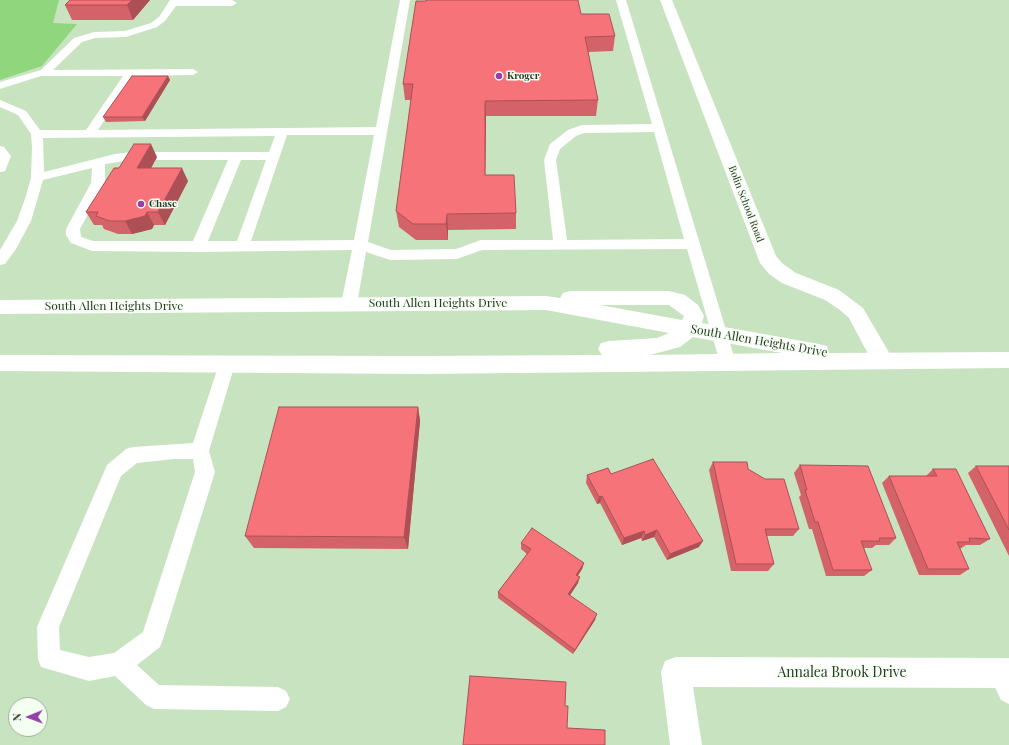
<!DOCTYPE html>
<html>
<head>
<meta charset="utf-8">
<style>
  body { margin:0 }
  #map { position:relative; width:1009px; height:745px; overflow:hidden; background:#c8e3c0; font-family:"Playfair Display",serif }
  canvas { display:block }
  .north { position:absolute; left:8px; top:697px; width:40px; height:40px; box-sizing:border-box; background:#f3fff0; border:1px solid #a4afa1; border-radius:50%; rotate:269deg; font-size:11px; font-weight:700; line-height:16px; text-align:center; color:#2d382a }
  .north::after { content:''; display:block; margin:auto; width:14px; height:18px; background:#953fac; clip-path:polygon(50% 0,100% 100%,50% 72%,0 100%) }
</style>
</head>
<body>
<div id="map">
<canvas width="1009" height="745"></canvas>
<div class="north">N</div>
</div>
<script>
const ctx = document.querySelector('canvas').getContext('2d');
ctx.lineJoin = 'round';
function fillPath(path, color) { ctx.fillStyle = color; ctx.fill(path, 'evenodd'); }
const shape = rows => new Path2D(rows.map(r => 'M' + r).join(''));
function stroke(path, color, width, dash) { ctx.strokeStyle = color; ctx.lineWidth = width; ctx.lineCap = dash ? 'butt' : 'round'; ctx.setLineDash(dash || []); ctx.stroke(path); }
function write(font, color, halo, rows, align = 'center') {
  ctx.font = font + ' "Playfair Display",serif'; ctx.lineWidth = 3; ctx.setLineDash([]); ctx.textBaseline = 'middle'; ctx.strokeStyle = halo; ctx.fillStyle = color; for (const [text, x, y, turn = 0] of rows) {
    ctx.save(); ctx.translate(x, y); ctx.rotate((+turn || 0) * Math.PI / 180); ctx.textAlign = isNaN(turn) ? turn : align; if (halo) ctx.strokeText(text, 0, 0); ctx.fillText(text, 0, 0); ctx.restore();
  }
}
fillPath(shape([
  [0,0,59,0,53,23,77,24,42,66,0,80]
]), '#90d67c');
fillPath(shape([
  [170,0,232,0,237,3,232,6,176,6,165,21,157,27,126,37,95,38,82,42,53,70,193,69,198,72,193,75,134,76,98,130,376,127,400,0,410,0,368,242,391,250,456,249,481,240,553,240,544,160,550,144,568,130,582,125,652,124,616,0,626,0,736,363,734,368,728,370,722,368,720,363,687,249,482,250,457,259,390,260,366,252,357,304,355,308,349,310,343,308,341,304,352,250,198,252,92,251,71,243,66,235,66,229,91,183,92,168,43,180,31,221,16,249,5,264,0,265,0,250,17,221,25,199,31,178,32,148,31,134,18,115,0,107,0,100,26,111,40,130,86,130,123,76,41,76,0,89,0,82,41,70,74,38,94,32,125,31,151,23,159,17,170,0],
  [654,132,684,239,567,240,556,160,560,149,576,136,584,133,654,132],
  [287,135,374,135,354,240,251,241,287,135],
  [275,136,269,152,132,152,115,154,44,172,43,138,275,136],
  [132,160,228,160,193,241,93,241,81,237,80,229,105,183,105,164,132,160],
  [241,160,266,160,237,241,208,241,241,160],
  [0,146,4,147,11,156,5,171,0,172,0,146],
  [227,357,233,359,235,364,209,451,215,472,163,639,160,647,137,665,159,685,278,687,286,691,290,699,286,707,278,711,154,709,146,705,115,676,89,681,41,667,38,659,37,627,107,465,126,449,133,447,193,443,219,364,221,359,227,357],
  [174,459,193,459,195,472,143,632,114,653,89,657,60,650,59,627,121,476,137,463,174,459],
  [1000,661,1009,666,1009,704,1001,700,988,673,992,665,1000,661]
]), '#fff');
fillPath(shape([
  [660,0,672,0,776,256,783,264,796,273,839,290,863,308,894,361,891,367,883,369,875,367,849,318,840,310,825,300,782,283,769,274,760,263,660,0],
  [676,657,1009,658,1009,688,693,687,702,745,670,745,661,672,665,661,676,657]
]), '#fff');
fillPath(shape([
  [570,291,669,291,685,295,698,305,704,316,702,323,819,344,827,346,829,353,1009,352,1009,368,420,374,0,371,0,355,420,356,602,355,598,349,601,343,609,341,657,338,669,333,546,310,0,314,0,300,546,296,560,298,563,293,570,291],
  [600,305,669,305,684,316,682,320,600,305],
  [693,337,782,353,650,355,680,347,693,337]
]), '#fff');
fillPath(shape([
  [70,0,150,0,133,20,72,20,65,5],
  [426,1,581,14,615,36,613,51,588,52,598,100,596,116,486,116,485,175,516,213,516,229,448,230,448,240,416,240,399,227,396,211,411,100,405,100,403,84],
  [168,76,170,80,145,121,106,122,103,117],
  [157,157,151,168,188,181,165,225,154,225,152,229,132,234,118,234,104,229,102,225,94,225,86,212,119,168],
  [418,407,420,421,408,549,254,548,245,536],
  [713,462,748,469,799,529,793,536,766,536,774,564,768,571,731,571,709,470],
  [800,465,896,538,889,545,876,545,872,548,864,548,872,570,864,576,826,576,812,529,809,529,799,497,801,495,794,473],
  [976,466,1009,466,1009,556,968,473],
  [933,469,990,539,980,545,966,545,960,549,969,569,960,575,919,575,882,483,889,476,926,476],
  [611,474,699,547,667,560,654,537,642,541,641,538,622,545,600,503,597,504,586,483,587,475],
  [521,543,584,563,582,569,578,576,578,583,570,595,595,620,573,654,498,598,498,592,527,554,521,549]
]), '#d46369');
fillPath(shape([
  [132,0,150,0,133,20,127,5],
  [168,76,170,80,145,121,142,117],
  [485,101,486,116,485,191],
  [151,144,157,157,144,181,137,168],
  [182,168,188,181,165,225,158,212],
  [147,212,154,225,152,229,132,234,125,221],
  [447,214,448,230,448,240,446,224],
  [418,407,420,421,408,549,404,537],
  [602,496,600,503,597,504,599,497],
  [657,530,654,537,642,541,645,535],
  [644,531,641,538,622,545,624,538],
  [703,541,699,547,667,560,670,554],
  [584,563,582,569,574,581,576,575],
  [580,577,578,583,567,600,568,594],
  [597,614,595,620,573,654,575,650]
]), '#ac5055');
const building = shape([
  [70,0,132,0,127,5,65,5,70,0],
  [426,0,578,0,581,14,609,14,615,36,585,37,598,100,485,101,485,175,514,175,516,213,447,214,446,224,413,224,396,211,413,84,403,84,416,1,426,1,426,0],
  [132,76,168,76,142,117,103,117,132,76],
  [134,144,151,144,137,168,182,168,158,212,147,212,145,216,125,221,110,221,96,216,98,212,86,212,114,168,119,168,134,144],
  [279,407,418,407,404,537,245,536,279,407],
  [653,459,703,541,670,554,657,530,645,535,644,531,624,538,602,496,599,497,587,475,608,468,611,474,653,459],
  [713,462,747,462,748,469,765,479,784,479,799,529,765,529,774,564,736,564,713,462],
  [800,465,868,466,896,538,879,538,880,541,861,541,872,570,833,570,818,522,815,522,805,490,807,490,800,465],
  [976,466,1009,466,1009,530,976,466],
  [933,469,956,469,990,539,969,538,970,542,957,542,969,569,928,569,889,476,937,476,933,469],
  [532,528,584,563,576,575,580,577,568,594,597,614,575,650,498,592,531,549,521,543,532,528],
  [470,676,566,682,565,706,568,706,567,728,605,730,605,745,463,745,470,676]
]);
fillPath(building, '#f6737a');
stroke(building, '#ac5055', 1);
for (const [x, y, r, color] of [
  [499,76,4,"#953fac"],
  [141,204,4,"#953fac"]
]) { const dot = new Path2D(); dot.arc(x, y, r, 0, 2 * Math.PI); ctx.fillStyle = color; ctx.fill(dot); stroke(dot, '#f3fff0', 1.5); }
write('bold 10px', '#2d382a', '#f3fff0', [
  ["Kroger",507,76],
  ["Chase",149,204]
], 'left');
write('10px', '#2d382a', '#f3fff0', [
  ["Bolin School Road",746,204,69]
]);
write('12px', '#2d382a', '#f3fff0', [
  ["South Allen Heights Drive",438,303],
  ["South Allen Heights Drive",114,306],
  ["South Allen Heights Drive",759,341,10]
]);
write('14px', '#2d382a', '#f3fff0', [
  ["Annalea Brook Drive",842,673]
]);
</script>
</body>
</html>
